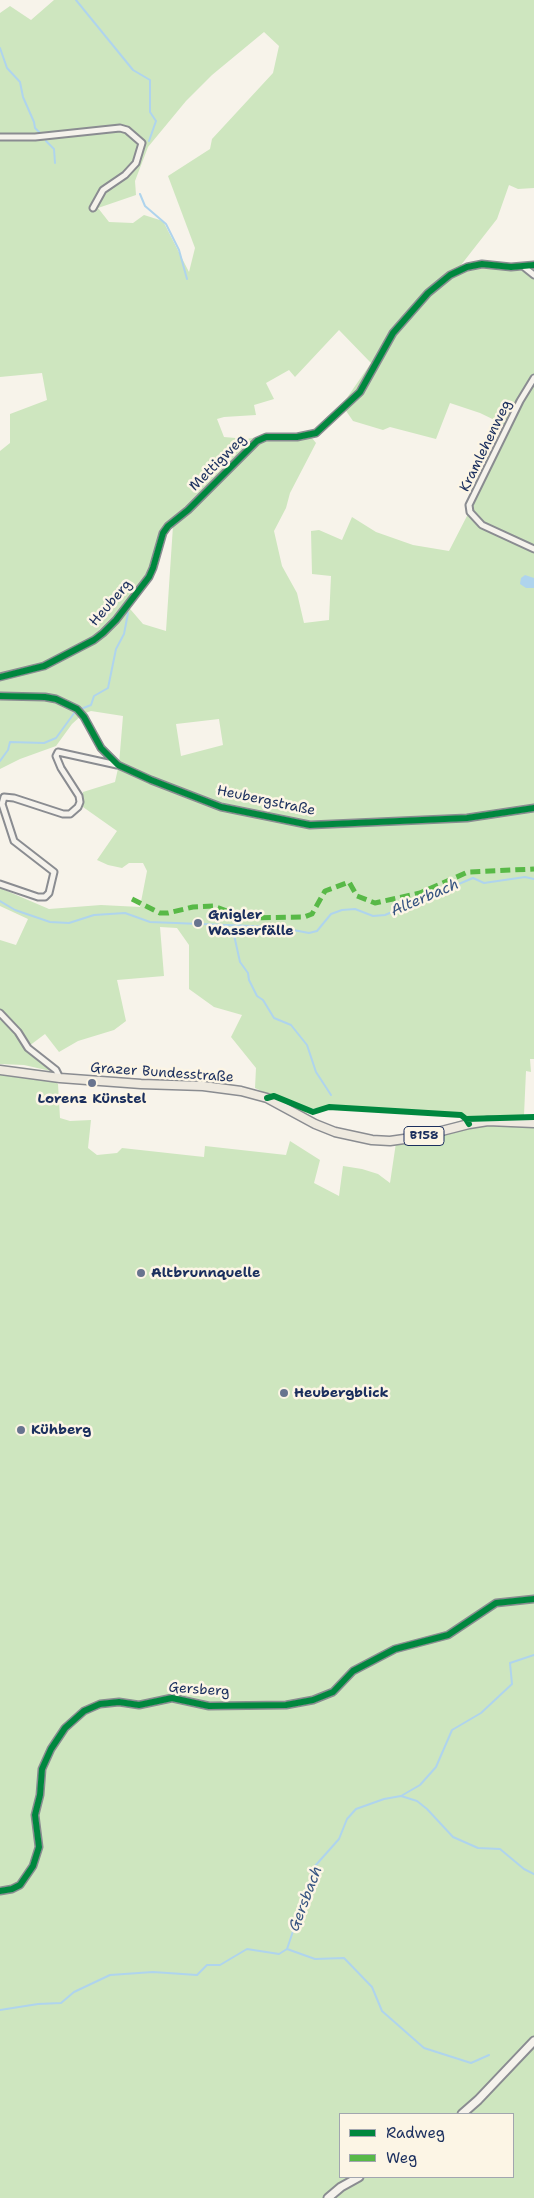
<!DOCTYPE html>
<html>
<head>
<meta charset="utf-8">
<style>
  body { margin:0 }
  #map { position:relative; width:534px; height:2198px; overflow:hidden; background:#f7f3ea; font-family:"Shantell Sans",sans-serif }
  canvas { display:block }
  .legend { position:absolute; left:339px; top:2113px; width:175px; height:65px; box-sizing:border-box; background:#fcf5e5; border:1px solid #a2a6af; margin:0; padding:6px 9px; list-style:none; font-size:15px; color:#1b2f5e }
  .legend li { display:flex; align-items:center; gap:10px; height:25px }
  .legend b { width:25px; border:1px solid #a2a6af }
</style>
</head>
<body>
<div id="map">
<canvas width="534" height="2198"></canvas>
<ul class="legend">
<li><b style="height:6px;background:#00873e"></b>Radweg</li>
<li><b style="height:6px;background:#58b947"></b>Weg</li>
</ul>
</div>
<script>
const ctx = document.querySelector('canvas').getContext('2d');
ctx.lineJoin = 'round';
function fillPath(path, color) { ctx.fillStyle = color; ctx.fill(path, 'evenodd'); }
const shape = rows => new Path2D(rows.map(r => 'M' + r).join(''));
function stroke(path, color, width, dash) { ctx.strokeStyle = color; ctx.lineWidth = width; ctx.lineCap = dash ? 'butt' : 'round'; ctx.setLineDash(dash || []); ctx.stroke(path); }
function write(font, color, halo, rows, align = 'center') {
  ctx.font = font + ' "Shantell Sans",sans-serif'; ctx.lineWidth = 5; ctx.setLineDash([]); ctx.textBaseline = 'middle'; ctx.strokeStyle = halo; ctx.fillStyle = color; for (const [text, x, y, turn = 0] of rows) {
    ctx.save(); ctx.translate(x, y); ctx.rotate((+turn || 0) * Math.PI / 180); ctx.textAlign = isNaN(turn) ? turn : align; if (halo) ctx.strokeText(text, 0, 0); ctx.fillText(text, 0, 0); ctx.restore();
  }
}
fillPath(shape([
  [54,0,534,0,534,188,518,189,509,185,497,219,461,265,475,269,482,264,527,272,534,270,534,1059,530,1059,531,1072,526,1071,524,1115,534,1116,534,2198,0,2198,0,1073,55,1081,58,1084,60,1118,70,1121,91,1120,88,1148,97,1155,117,1153,122,1148,204,1157,205,1146,286,1155,290,1141,320,1160,314,1183,339,1196,343,1166,362,1169,378,1174,390,1183,397,1136,431,1130,462,1120,459,1114,337,1105,310,1109,305,1113,255,1088,256,1068,231,1037,242,1015,214,1007,189,989,189,945,177,928,160,927,164,976,117,980,126,1021,114,1030,78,1041,59,1052,45,1034,25,1049,55,1072,24,1065,0,1064,0,940,16,945,28,919,0,906,0,888,49,909,101,905,140,907,147,871,143,863,129,863,122,868,108,865,97,860,117,831,83,807,83,792,115,782,119,764,123,716,91,711,83,714,72,724,56,746,20,759,0,769,0,451,10,443,10,414,47,400,42,373,0,377,0,13,10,6,31,20],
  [264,32,279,46,273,73,212,139,210,149,168,176,195,248,189,272,163,221,144,215,133,223,109,222,98,208,136,195,135,181,148,147,186,101,212,75],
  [339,330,371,363,342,405,353,421,383,430,390,427,436,439,450,403,480,413,507,426,470,501,468,514,449,551,413,545,376,532,352,517,342,540,319,530,311,531,312,574,331,576,329,620,304,623,297,593,282,566,274,531,286,508,290,493,316,443,312,438,257,437,247,439,224,437,217,419,224,417,256,415,254,405,274,399,266,383,289,370,295,377],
  [173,526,166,631,143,624,125,603,152,566,162,529,164,527],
  [219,719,223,745,181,756,176,724],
  [340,2114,513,2114,513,2177,340,2177]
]), '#cee6bf');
fillPath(shape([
  [525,575,534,578,534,588,526,588,520,584,521,578]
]), '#afd4ed');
stroke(shape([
  [76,0,133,70,150,80,150,112,156,121,149,141],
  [0,48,7,68,20,82,23,97,34,122,35,128,40,133],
  [46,141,54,149,55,163],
  [140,194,145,206,166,224,179,250,187,279],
  [81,709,91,705,94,696,108,688,116,649,124,634,128,613],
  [0,761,8,750,10,742,44,743,56,738,75,712],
  [0,901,15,910,50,922,69,923,94,915,125,913,150,922,277,927,309,933,317,931,331,914,342,910,355,909,373,916,385,915,473,878,484,883,525,877,534,879],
  [232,926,240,962,248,973,249,980,257,996,263,1000,274,1018,291,1025,307,1045,316,1072,331,1095],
  [401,1796,417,1801,427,1809,453,1837,478,1848,500,1849,524,1869,534,1874],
  [287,1949,315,1959,344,1958,372,1987,382,2011,424,2048,471,2063,489,2055],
  [0,2010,38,2004,61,2003,74,1992,110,1975,153,1972,197,1975,207,1965,220,1965,247,1949,279,1954,287,1949,315,1866,339,1839,347,1819,356,1809,384,1799,401,1796,420,1785,436,1767,452,1730,481,1713,512,1684,510,1663,534,1655]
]), '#afd4ed', 2);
const street = shape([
  [0,137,35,137,120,128,127,130,142,143,136,163,125,175,103,190,93,208],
  [524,267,534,275],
  [534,378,520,401,469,505,470,512,482,525,534,549],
  [0,677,44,666,94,640,103,633,116,620,149,577,153,568,163,533,168,526,188,510,257,441,266,437,297,437,316,433,360,392,393,333,428,293,450,275,467,267,482,264,511,267,534,265],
  [0,696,45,697,56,699,77,709,84,717,101,748,118,765,151,780,221,807,310,825,467,818,534,808],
  [0,884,38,897,45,897,49,893,54,872,14,841,2,804,4,797,14,798,63,814,70,814,78,807,80,802,79,796,61,768,56,756,58,752,117,765],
  [0,1013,18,1032,28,1048,56,1070,60,1078],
  [0,1891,12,1889,20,1885,33,1866,39,1847,35,1815,40,1795,42,1769,51,1749,65,1728,84,1711,100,1704,119,1702,139,1705,172,1698,209,1706,286,1705,313,1700,333,1692,353,1671,395,1649,448,1635,496,1603,534,1599]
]);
const secondary = shape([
  [462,2114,478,2100,534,2041],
  [328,2198,341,2187,359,2177]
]);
const primary = shape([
  [0,1070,60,1078,141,1084,203,1086,241,1091,267,1098,315,1124,335,1132,372,1140,390,1141,418,1137,469,1124,488,1121,534,1123]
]);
stroke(street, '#8a8c91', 9);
stroke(secondary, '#8a8c91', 11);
stroke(primary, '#8a8c91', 11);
stroke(street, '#f5f2ec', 5);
stroke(secondary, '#f5f2ec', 7);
stroke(primary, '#eee9df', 8);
stroke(shape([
  [132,899,160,913,168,913,193,907,213,906,246,918,304,917,312,914,325,891,349,882,357,896,375,903,420,893,468,872,534,869]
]), '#58b947', 5, [10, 5]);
stroke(shape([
  [0,677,44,666,94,640,103,633,116,620,149,577,153,568,163,533,168,526,188,510,257,441,266,437,297,437,316,433,360,392,393,333,428,293,450,275,467,267,482,264,511,267,534,265],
  [0,696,45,697,56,699,77,709,84,717,101,748,118,765,151,780,221,807,310,825,467,818,534,808],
  [267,1098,274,1096,313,1112,329,1107,461,1115,466,1119,469,1124],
  [466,1119,534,1117],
  [0,1891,12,1889,20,1885,33,1866,39,1847,35,1815,40,1795,42,1769,51,1749,65,1728,84,1711,100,1704,119,1702,139,1705,172,1698,209,1706,286,1705,313,1700,333,1692,353,1671,395,1649,448,1635,496,1603,534,1599]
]), '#00873e', 6);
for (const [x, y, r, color] of [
  [198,923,5,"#68748f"],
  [92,1083,5,"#68748f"],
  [141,1273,5,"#68748f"],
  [284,1393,5,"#68748f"],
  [21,1430,5,"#68748f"]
]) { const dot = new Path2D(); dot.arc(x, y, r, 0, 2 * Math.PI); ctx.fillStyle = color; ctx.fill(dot); stroke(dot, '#fcf5e5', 2); }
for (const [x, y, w] of [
  [424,1136,40]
]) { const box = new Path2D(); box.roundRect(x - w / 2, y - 9.5, w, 19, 4); ctx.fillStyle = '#fcf5e5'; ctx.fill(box); stroke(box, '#1b2f5e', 1); }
write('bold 12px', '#1b2f5e', null, [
  ["B158",424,1136]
]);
write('14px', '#1b2f5e', '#fcf5e5', [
  ["Kramlehenweg",486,446,-64],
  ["Mettigweg",218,463,-45],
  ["Heuberg",111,603,-49],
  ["Heubergstraße",266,801,12],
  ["Grazer Bundesstraße",162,1073,4],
  ["Gersberg",199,1690,4]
]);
write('bold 14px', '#1b2f5e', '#fcf5e5', [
  ["Gnigler",208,915],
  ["Wasserfälle",208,931],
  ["Lorenz Künstel",92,1099,"center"],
  ["Altbrunnquelle",151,1273],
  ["Heubergblick",294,1393],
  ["Kühberg",31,1430]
], 'left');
write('italic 15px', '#385582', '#fcf5e5', [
  ["Alterbach",425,898,-23],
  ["Gersbach",306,1899,-69]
]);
</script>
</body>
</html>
